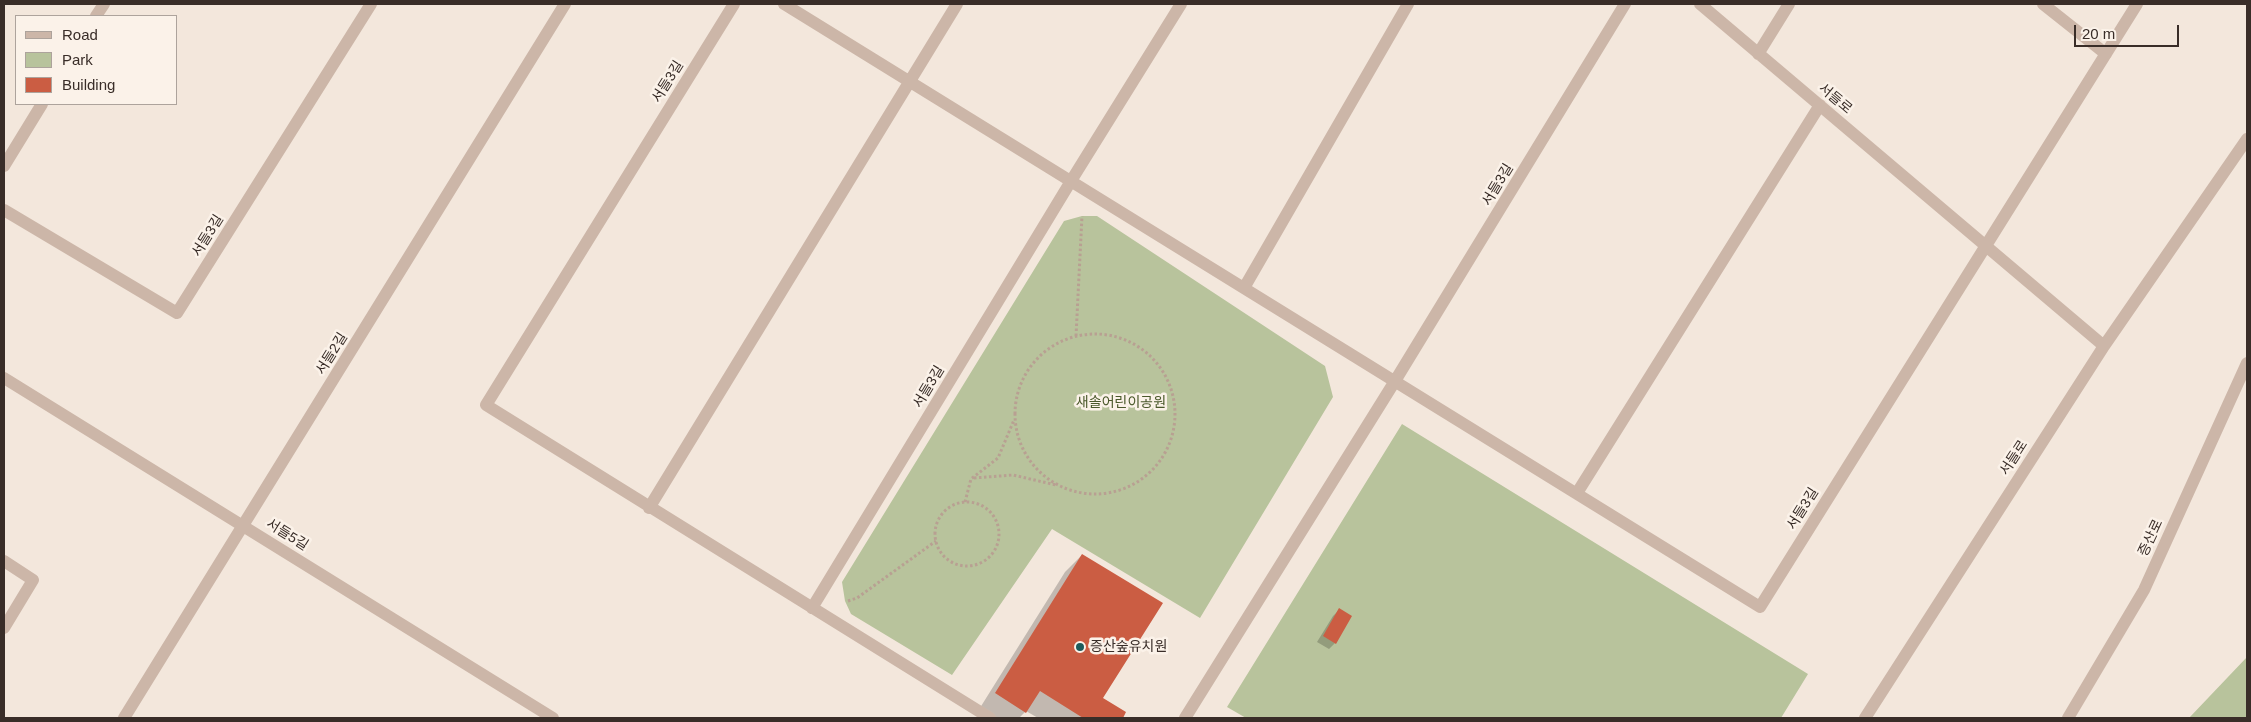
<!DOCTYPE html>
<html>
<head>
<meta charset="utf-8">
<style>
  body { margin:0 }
  #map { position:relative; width:2251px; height:722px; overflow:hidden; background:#f3e7dc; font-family:Helvetica,sans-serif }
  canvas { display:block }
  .frame { position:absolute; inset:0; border:5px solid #392d28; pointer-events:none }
  .legend { position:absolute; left:15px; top:15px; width:162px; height:90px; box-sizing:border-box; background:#fbf2e9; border:1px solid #ada39c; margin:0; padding:6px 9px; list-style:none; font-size:15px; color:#392d28 }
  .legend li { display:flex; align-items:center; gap:10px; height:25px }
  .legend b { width:25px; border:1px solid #ada39c }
  .scale { position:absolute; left:2074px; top:25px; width:105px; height:22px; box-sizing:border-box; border:2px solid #392d28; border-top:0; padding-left:6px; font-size:15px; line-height:18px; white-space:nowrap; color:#392d28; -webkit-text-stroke:4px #fbf2e9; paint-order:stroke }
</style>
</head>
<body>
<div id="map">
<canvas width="2251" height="722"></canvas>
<div class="frame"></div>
<ul class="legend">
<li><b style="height:6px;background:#ccb6a8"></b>Road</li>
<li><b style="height:14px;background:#b8c39c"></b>Park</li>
<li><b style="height:14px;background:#cb5d43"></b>Building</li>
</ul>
<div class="scale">20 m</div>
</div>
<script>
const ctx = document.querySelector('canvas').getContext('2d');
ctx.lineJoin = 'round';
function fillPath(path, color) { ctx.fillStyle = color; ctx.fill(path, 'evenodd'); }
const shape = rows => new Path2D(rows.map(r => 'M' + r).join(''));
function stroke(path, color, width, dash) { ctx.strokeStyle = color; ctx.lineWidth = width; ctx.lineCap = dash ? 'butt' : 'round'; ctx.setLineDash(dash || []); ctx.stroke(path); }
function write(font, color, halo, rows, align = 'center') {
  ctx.font = font + ' Helvetica,"Noto Sans KR",sans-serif'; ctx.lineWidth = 5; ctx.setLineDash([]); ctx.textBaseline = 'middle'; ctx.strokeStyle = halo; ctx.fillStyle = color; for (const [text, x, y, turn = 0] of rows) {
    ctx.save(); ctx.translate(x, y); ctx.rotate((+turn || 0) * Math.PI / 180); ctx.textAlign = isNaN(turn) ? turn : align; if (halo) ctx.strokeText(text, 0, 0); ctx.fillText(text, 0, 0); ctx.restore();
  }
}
fillPath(shape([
  [1082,216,1097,216,1325,366,1333,397,1200,618,1052,529,952,675,851,614,845,601,842,582,1064,221],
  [1402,424,1808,674,1781,718,1246,718,1227,707],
  [2247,657,2247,718,2189,718]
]), '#b8c39c');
fillPath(shape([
  [1082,555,1102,699,1125,713,1121,718,1038,718,1026,711,1019,718,990,718,978,711,1065,572],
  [1339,610,1335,643,1329,649,1317,642,1333,616]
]), '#0003');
fillPath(shape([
  [1082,554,1163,603,1103,698,1126,712,1123,718,1083,718,1040,691,1026,713,995,693],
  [1339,608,1352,616,1336,644,1323,636]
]), '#cb5d43');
stroke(shape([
  '1015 414a80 80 0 1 1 160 0a80 80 0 1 1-160 0Z',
  [1076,336,1082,216],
  [974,478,1013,475,1056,485],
  [965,502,971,479,998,458,1014,420],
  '935 534a32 32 0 1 1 64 0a32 32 0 1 1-64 0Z',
  [848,601,857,598,936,541]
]), '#b8a092', 3, [2.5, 2.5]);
stroke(shape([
  [734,4,486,405,990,718],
  [784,4,1760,607,2137,4],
  [1700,4,2104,346],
  [2043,4,2106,54],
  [96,16,104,4],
  [1758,54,1789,4],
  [4,166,42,104],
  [4,210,177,313,371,4],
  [1244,288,1408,4],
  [4,378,553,718],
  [1577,493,1820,105],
  [649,508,957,4],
  [4,561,33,580,4,628],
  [812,608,1071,181,1181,4],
  [124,718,565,4],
  [1185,718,1395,381,1625,4],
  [1865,718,2104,346,2247,139],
  [2068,718,2144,590,2247,363]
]), '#ccb6a8', 12);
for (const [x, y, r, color] of [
  [1080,647,5,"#1c5b5c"]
]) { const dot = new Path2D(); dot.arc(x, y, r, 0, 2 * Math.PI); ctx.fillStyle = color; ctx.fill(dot); stroke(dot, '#fbf2e9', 2); }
write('14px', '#392d28', '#fbf2e9', [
  ["서들3길",668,82,-58],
  ["서들로",1835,99,40],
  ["서들3길",1498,185,-59],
  ["서들3길",208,236,-58],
  ["서들2길",332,354,-58],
  ["서들3길",929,387,-59],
  ["서들로",2014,458,-57],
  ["서들3길",1803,509,-58],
  ["서들5길",287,535,32],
  ["증산로",2151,538,-65]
]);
write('14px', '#4a582b', '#fbf2e9', [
  ["새솔어린이공원",1121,403]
]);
write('14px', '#392d28', '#fbf2e9', [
  ["증산숲유치원",1090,647]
], 'left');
</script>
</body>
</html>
